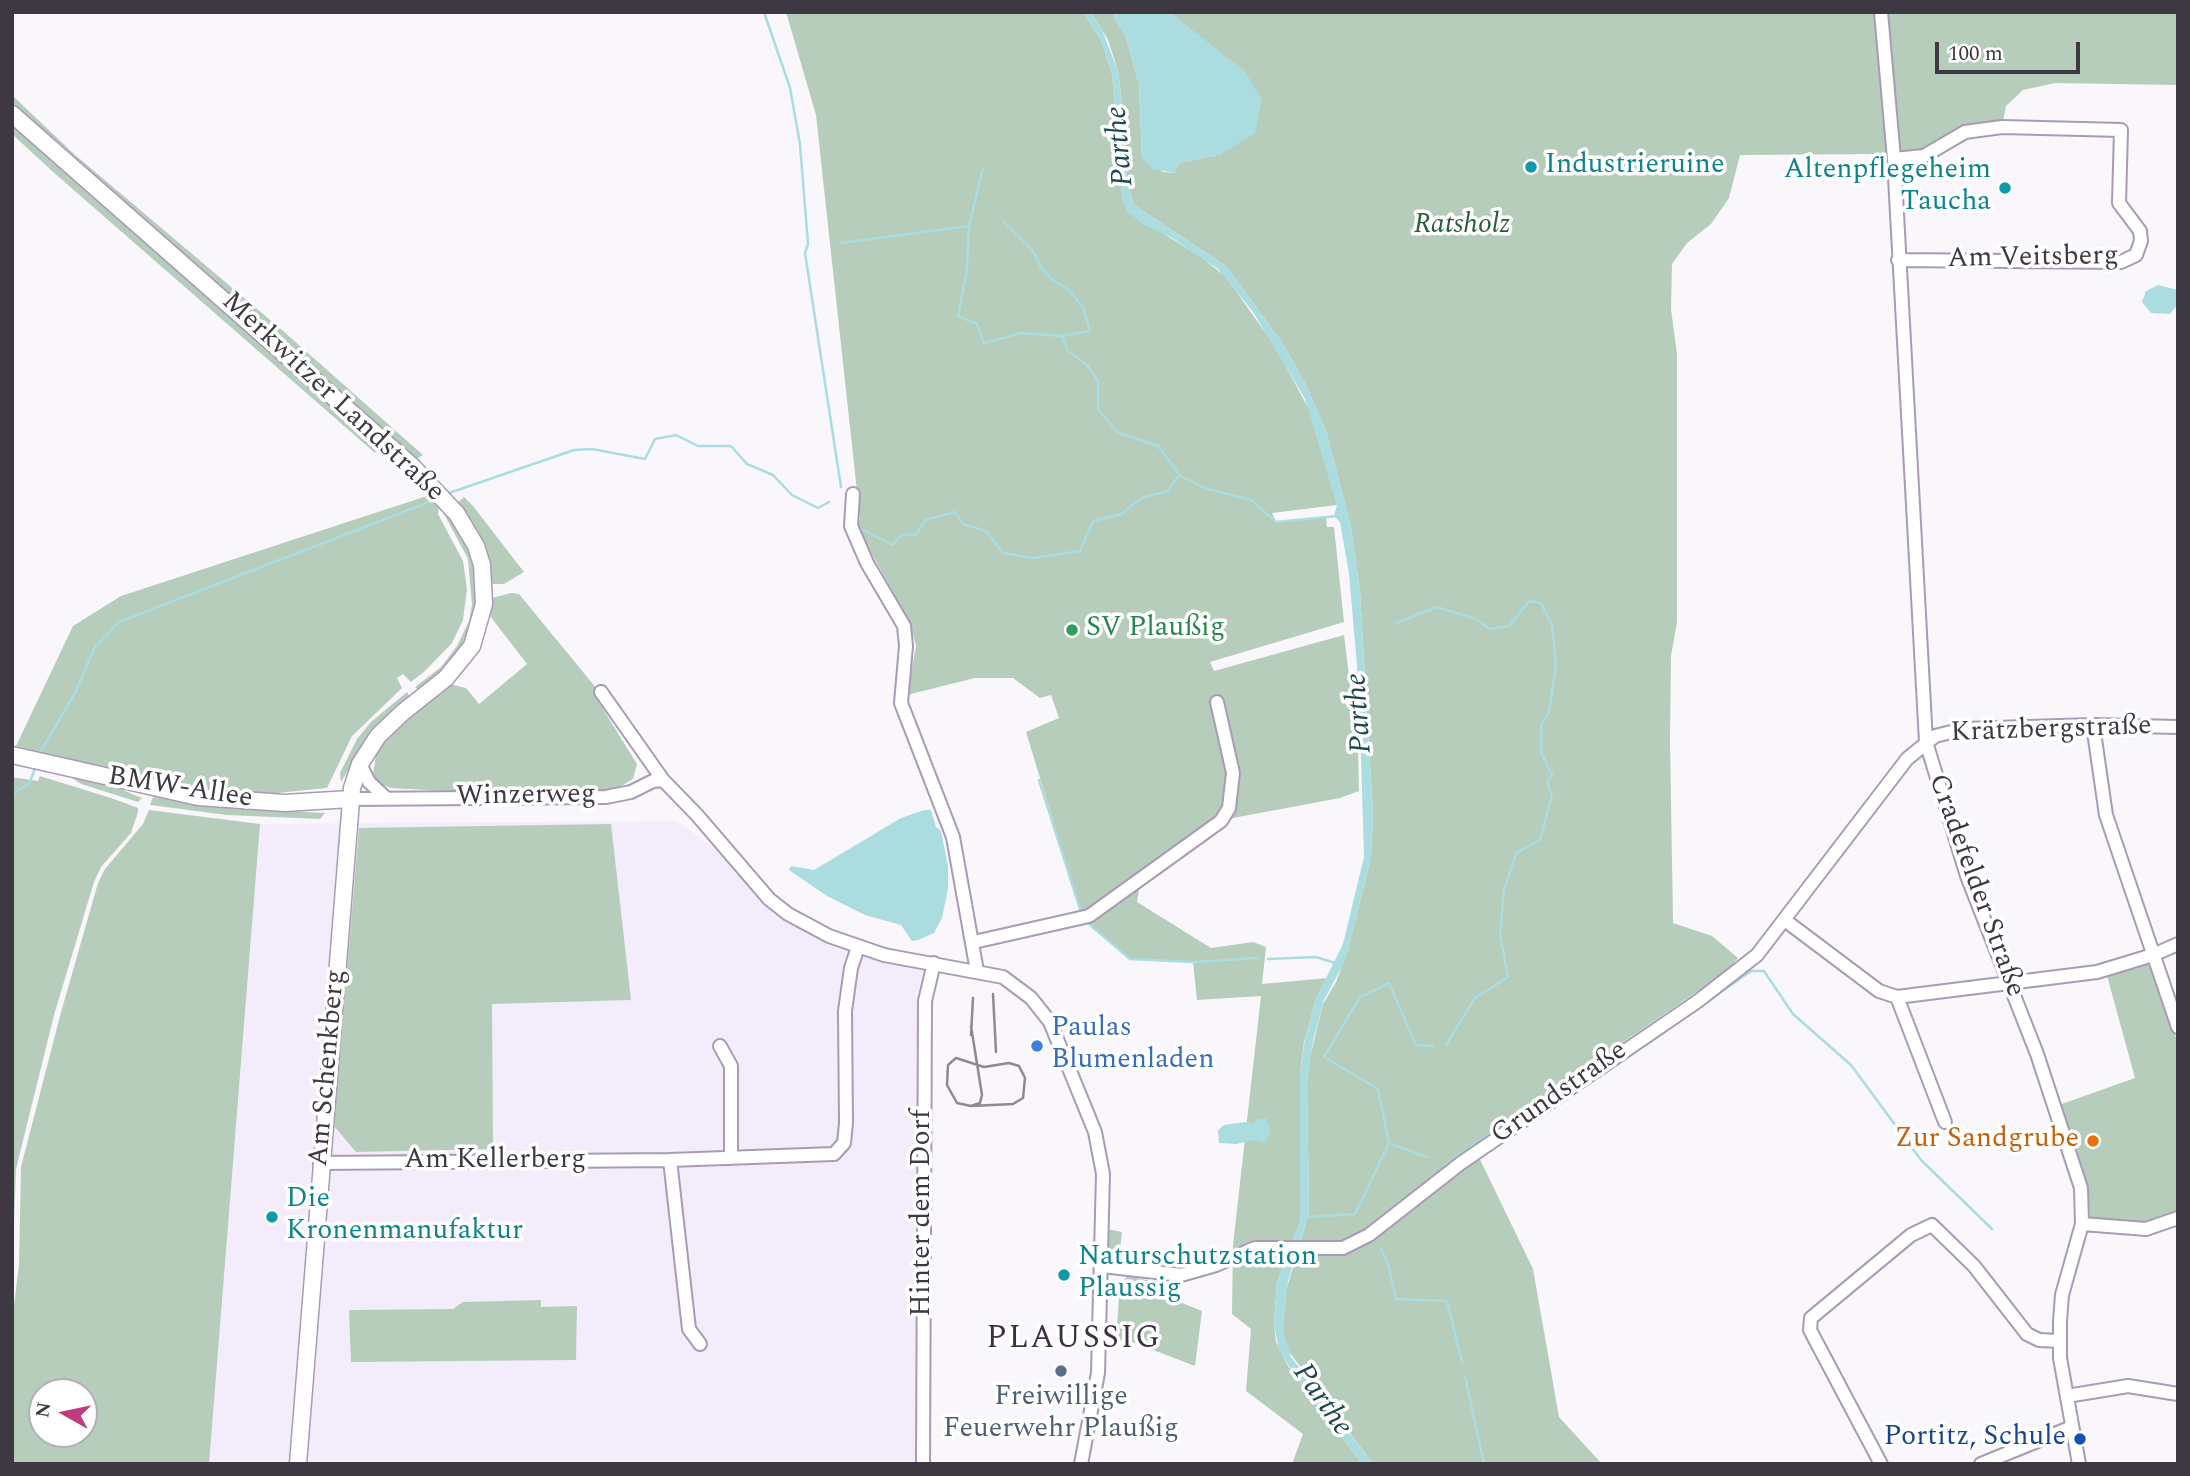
<!DOCTYPE html>
<html>
<head>
<meta charset="utf-8">
<style>
  body { margin:0 }
  #map { position:relative; width:2190px; height:1476px; overflow:hidden; background:#f9f6fc; font-family:Spectral,serif }
  canvas { display:block }
  .frame { position:absolute; inset:0; border:14px solid #3e3843; pointer-events:none }
  .north { position:absolute; left:28px; top:1378px; width:70px; height:70px; box-sizing:border-box; background:#fff; border:2px solid #b2afb4; border-radius:50%; rotate:279deg; font-size:19px; font-weight:700; line-height:28px; text-align:center; color:#3e3843 }
  .north::after { content:''; display:block; margin:auto; width:24px; height:32px; background:#c03b7e; clip-path:polygon(50% 0,100% 100%,50% 72%,0 100%) }
  .scale { position:absolute; left:1935px; top:42px; width:145px; height:32px; box-sizing:border-box; border:4px solid #3e3843; border-top:0; padding-left:9px; font-size:21px; line-height:24px; white-space:nowrap; color:#3e3843; -webkit-text-stroke:5px #fff; paint-order:stroke }
</style>
</head>
<body>
<div id="map">
<canvas width="2190" height="1476"></canvas>
<div class="frame"></div>
<div class="north">N</div>
<div class="scale">100 m</div>
</div>
<script>
const ctx = document.querySelector('canvas').getContext('2d');
ctx.lineJoin = 'round';
function fillPath(path, color) { ctx.fillStyle = color; ctx.fill(path, 'evenodd'); }
const shape = rows => new Path2D(rows.map(r => 'M' + r).join(''));
function stroke(path, color, width, dash) { ctx.strokeStyle = color; ctx.lineWidth = width; ctx.lineCap = dash ? 'butt' : 'round'; ctx.setLineDash(dash || []); ctx.stroke(path); }
function write(font, color, halo, rows, align = 'center') {
  ctx.font = font + ' Spectral,serif'; ctx.lineWidth = 7; ctx.setLineDash([]); ctx.textBaseline = 'middle'; ctx.strokeStyle = halo; ctx.fillStyle = color; for (const [text, x, y, turn = 0] of rows) {
    ctx.save(); ctx.translate(x, y); ctx.rotate((+turn || 0) * Math.PI / 180); ctx.textAlign = isNaN(turn) ? turn : align; if (halo) ctx.strokeText(text, 0, 0); ctx.fillText(text, 0, 0); ctx.restore();
  }
}
fillPath(shape([
  [676,821,739,866,769,899,829,936,925,961,916,1122,918,1464,209,1464,260,824]
]), '#f3ecfa');
fillPath(shape([
  [786,12,1083,12,1101,40,1112,74,1122,192,1127,211,1201,257,1226,277,1274,345,1310,411,1337,505,1272,513,1276,522,1326,517,1327,527,1334,527,1344,622,1210,662,1214,671,1344,635,1358,749,1359,791,1340,798,1233,818,1140,883,1137,902,1211,948,1253,942,1266,947,1262,984,1328,978,1317,996,1304,1042,1300,1074,1300,1222,1277,1282,1274,1325,1276,1342,1288,1366,1362,1464,1292,1464,1303,1434,1246,1391,1251,1329,1232,1314,1233,1245,1261,996,1197,1000,1193,962,1130,959,1089,924,1081,912,1026,732,1059,718,1051,695,1040,698,1013,678,975,678,907,695,916,646,909,620,856,526,860,519,816,115],
  [1091,12,1115,12,1114,17,1125,34,1139,84,1142,158,1163,172,1174,173,1180,163,1222,154,1185,25,1169,12,2178,12,2178,85,2055,83,2023,90,2006,106,2002,127,1965,132,1924,156,1894,159,1879,154,1740,155,1729,198,1711,224,1687,243,1672,264,1671,309,1677,354,1677,622,1671,656,1670,738,1673,923,1712,936,1738,958,1727,971,1473,1145,1533,1269,1559,1417,1602,1464,1373,1464,1287,1349,1283,1330,1285,1294,1309,1213,1307,1082,1310,1057,1323,1004,1336,982,1347,953,1371,858,1373,814,1360,592,1351,527,1326,431,1306,385,1283,344,1227,267,1134,205,1127,183,1126,138,1118,71,1108,40],
  [12,95,74,154,282,330,423,455,413,461,12,108],
  [12,120,381,442,375,453,52,171,12,134],
  [430,495,439,506,438,514,463,561,467,589,463,620,452,643,425,671,411,682,403,674,397,678,402,688,352,736,327,788,267,794,187,788,16,746,73,626,121,596],
  [464,497,473,506,524,572,504,584,493,584,455,505],
  [446,508,470,546,480,591,472,632,452,663,420,691,415,687,441,667,457,646,469,621,472,605,468,559,443,512],
  [511,593,519,594,597,689,593,693,637,764,633,779,618,788,605,790,464,792,391,788,376,782,373,774,376,755,388,736,406,718,450,684,466,688,479,704,527,664,490,616,492,598],
  [407,692,411,699,371,732,341,782,340,773,357,739,371,722],
  [65,773,113,786,142,798,138,802,81,784],
  [40,776,114,799,138,808,138,812,131,833,101,867,94,882,54,1015,16,1169,12,1280,12,777,38,781],
  [153,797,228,808,325,813,320,819,227,815,150,805],
  [149,810,260,824,209,1464,12,1464,12,1321,19,1265,21,1167,60,1016,98,883,105,869,143,824],
  [42,1392,84,1392,84,1434,42,1434],
  [611,824,631,1000,492,1004,493,1149,356,1152,334,1126,359,828],
  [2148,961,2178,1043,2178,1215,2152,1224,2091,1221,2059,1105,2135,1078,2106,972],
  [1107,1229,1122,1232,1119,1260,1113,1257,1107,1246],
  [1128,1276,1177,1287,1172,1299,1202,1311,1195,1366,1127,1340,1116,1341,1120,1283],
  [541,1300,541,1307,577,1306,576,1360,351,1362,349,1310,453,1309,463,1302]
]), '#b6cdbc');
fillPath(shape([
  [1083,12,1091,12,1100,25,1118,71,1126,138,1127,183,1134,205,1227,267,1283,344,1306,385,1326,431,1351,527,1360,592,1373,814,1371,858,1345,961,1324,1000,1313,1041,1307,1082,1309,1213,1288,1281,1283,1330,1291,1357,1373,1464,1362,1464,1296,1377,1279,1350,1274,1325,1277,1282,1300,1222,1300,1074,1305,1039,1317,996,1343,944,1364,857,1359,688,1349,574,1340,522,1334,516,1337,505,1305,399,1253,312,1218,269,1172,238,1144,225,1127,211,1122,198,1112,74,1101,40],
  [1115,12,1169,12,1244,70,1262,100,1255,133,1222,154,1180,163,1174,173,1152,169,1142,158,1139,84,1125,34,1114,17],
  [2158,285,2178,290,2178,304,2170,314,2151,313,2142,302,2146,291],
  [924,810,931,810,936,827,941,831,948,866,948,889,942,918,934,933,918,940,912,941,901,925,865,915,827,896,789,870,791,866,814,870,901,818],
  [1266,1118,1271,1131,1265,1143,1255,1140,1236,1144,1219,1143,1218,1130,1224,1125,1245,1122,1254,1124,1257,1119]
]), '#aadce0');
stroke(shape([
  [764,12,790,88,800,144,808,244,805,253,841,487],
  [983,168,969,226,967,270,958,316,977,324,984,343,1021,333,1062,336,1068,351,1087,365,1098,381,1098,409,1117,432,1158,446,1178,473],
  [1004,222,1033,251,1042,269,1054,281,1069,290,1083,307,1090,331,1062,336],
  [841,243,969,226],
  [449,493,574,450,592,449,645,459,655,439,676,435,698,446,731,446,747,464,773,475,792,495,818,508,829,502],
  [856,526,892,545,902,535,916,535,925,520,955,512,963,524,986,531,1003,553,1033,558,1080,551,1093,521,1122,514,1141,498,1168,491,1179,475,1207,489,1251,500,1276,522,1337,516],
  [1396,623,1437,607,1476,619,1490,629,1509,626,1529,601,1541,603,1552,625,1556,665,1549,712,1541,726,1541,752,1552,775,1547,783,1552,795,1540,840,1516,853,1504,890,1500,935,1508,977,1475,998,1446,1045],
  [38,756,75,693,95,647,119,622,432,501],
  [1039,780,1081,912],
  [12,794,29,784,36,766],
  [1089,924,1130,959,1194,962,1258,958],
  [1268,959,1316,957,1338,964],
  [1704,1004,1751,971,1764,971,1793,1014,1851,1065,1921,1160,1992,1229],
  [1598,1078,1679,1022],
  [1539,1118,1589,1083],
  [1389,1143,1427,1157],
  [1445,1165,1512,1118],
  [1307,1217,1355,1214,1389,1143,1378,1089,1324,1057,1360,997,1389,983,1416,1045,1433,1046],
  [1381,1249,1388,1264,1396,1299,1447,1301,1462,1362],
  [1465,1376,1484,1464]
]), '#aadce0', 2.5);
const street = shape([
  [1881,12,1894,159,1926,742,1967,876,2037,1054,2081,1188,2082,1224,2062,1295,2060,1321,2060,1358,2079,1464],
  [1894,159,1924,156,1965,132,2002,127,2121,130,2119,203,2140,231,2141,241,2136,255,2121,262,1898,260],
  [853,494,851,526,867,563,904,626,906,646,901,703,953,837,977,971],
  [601,692,663,780,697,815,769,899,788,914,829,936,884,955,1003,977,1031,998,1050,1022,1095,1132,1103,1174,1098,1373,1081,1464],
  [2093,725,2106,815,2178,1027],
  [360,764,369,782,386,798],
  [350,799,606,797,631,792,653,781,663,780],
  [1786,921,1879,991,1897,997,2097,972,2153,955,2178,944],
  [974,942,1089,916,1221,821,1229,808,1233,773,1217,702],
  [1897,997,1945,1122],
  [720,1046,731,1066,731,1158],
  [670,1160,689,1329,700,1344],
  [320,1163,670,1160,834,1154,844,1143,846,1123,845,1011,851,968,858,947],
  [2082,1224,2146,1229,2178,1218],
  [1102,1266,1181,1275,1216,1265,1255,1248,1343,1248,1369,1235,1461,1163,1698,1001,1757,955,1907,759,1935,736,1963,729,2093,725,2178,727],
  [2067,1396,2128,1386,2178,1394],
  [923,1464,925,1001,934,963],
  [1881,1464,1810,1330,1811,1318,1911,1235,1932,1225,1974,1266,2027,1334,2039,1340,2060,1341],
  [1981,1464,2072,1427]
]);
const secondary = shape([
  [12,114,413,467,457,514,476,546,482,565,484,604,472,646,446,678,402,713,378,736,360,764,352,788,298,1464],
  [12,755,198,797,285,803,350,799]
]);
stroke(street, '#a99bb6', 16);
stroke(secondary, '#a99bb6', 19);
stroke(street, '#fff', 12);
stroke(secondary, '#fff', 16);
stroke(shape([
  [993,994,996,1052],
  [971,1026,982,1095,980,1103,971,1106],
  [971,1035,973,998],
  [956,1058,984,1067,1009,1063,1019,1066,1025,1078,1023,1098,1013,1104,971,1106,957,1103,947,1085,948,1065,956,1058]
]), '#8e8992', 2.5);
for (const [x, y, r, color] of [
  [1531,167,7,"#0f9aa8"],
  [2005,188,7,"#0f9aa8"],
  [1072,630,7,"#2e9e5b"],
  [1037,1046,7,"#3f7fe0"],
  [2093,1141,7,"#e8710a"],
  [272,1217,7,"#0f9aa8"],
  [1064,1275,7,"#0f9aa8"],
  [1061,1371,7,"#5c6f8a"],
  [2080,1439,7,"#1a4fb4"]
]) { const dot = new Path2D(); dot.arc(x, y, r, 0, 2 * Math.PI); ctx.fillStyle = color; ctx.fill(dot); stroke(dot, '#fff', 2.5); }
write('28px', '#0d838f', '#fff', [
  ["Industrieruine",1545,167],
  ["Altenpflegeheim",1991,172,"right"],
  ["Taucha",1991,204,"right"],
  ["Die",286,1201],
  ["Kronenmanufaktur",286,1233],
  ["Naturschutzstation",1078,1259],
  ["Plaussig",1078,1291]
], 'left');
write('italic 28px', '#275d3a', '#fff', [
  ["Ratsholz",1462,227]
]);
write('28px', '#3e3843', '#fff', [
  ["Am Veitsberg",2033,259,-1],
  ["Merkwitzer Landstraße",332,398,43],
  ["Krätzbergstraße",2051,731,-2],
  ["BMW-Allee",180,789,9],
  ["Winzerweg",526,797,-1],
  ["Cradefelder Straße",1975,886,70],
  ["Am Schenkberg",329,1068,-85],
  ["Grundstraße",1560,1094,-35],
  ["Am Kellerberg",495,1162],
  ["Hinter dem Dorf",924,1213,-90]
]);
write('28px', '#27864d', '#fff', [
  ["SV Plaußig",1086,630]
], 'left');
write('28px', '#366cbe', '#fff', [
  ["Paulas",1051,1030],
  ["Blumenladen",1051,1062]
], 'left');
write('28px', '#c56008', '#fff', [
  ["Zur Sandgrube",2079,1141]
], 'right');
write('28px', '#4e5e75', '#fff', [
  ["Freiwillige",1061,1399],
  ["Feuerwehr Plaußig",1061,1431]
]);
write('28px', '#164399', '#fff', [
  ["Portitz, Schule",2066,1439]
], 'right');
write('italic 30px', '#1c494d', '#fff', [
  ["Parthe",1122,146,-95],
  ["Parthe",1361,713,-94],
  ["Parthe",1321,1401,55]
]);
ctx.letterSpacing = '2px';
write('32px', '#3c3047', '#fff', [
  ["PLAUSSIG",1074,1341]
]);
ctx.letterSpacing = '0px';
</script>
</body>
</html>
